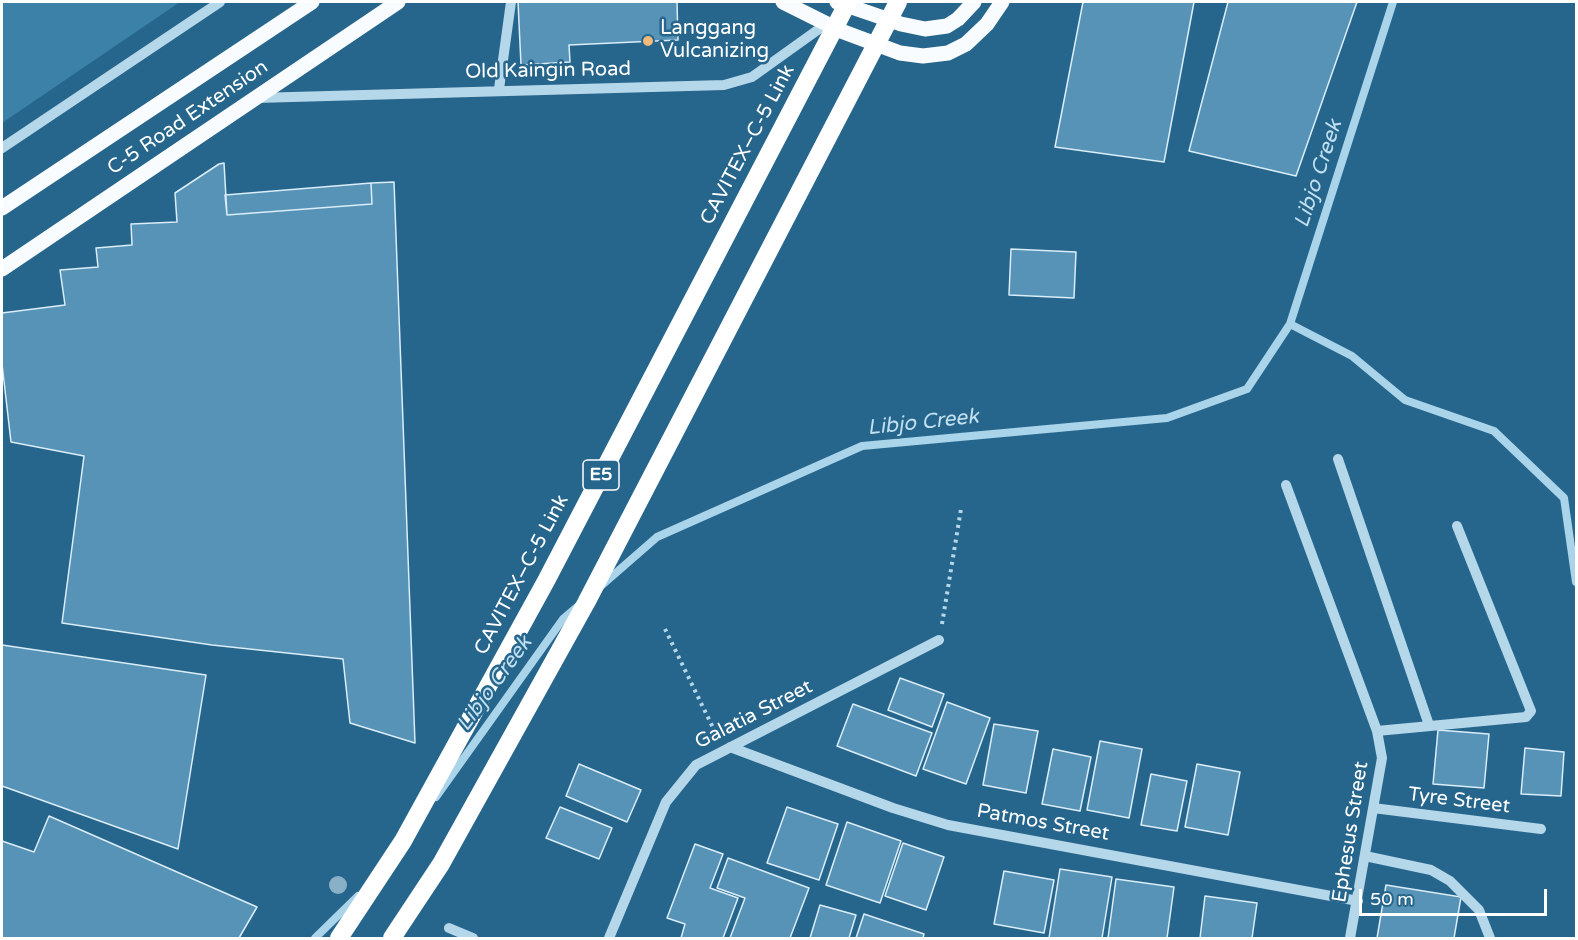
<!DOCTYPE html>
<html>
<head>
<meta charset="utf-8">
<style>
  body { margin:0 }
  #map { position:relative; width:1578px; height:940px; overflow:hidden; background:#27668c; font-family:"Varela Round",sans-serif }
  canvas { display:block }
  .frame { position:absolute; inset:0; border:3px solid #fff; pointer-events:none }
  .scale { position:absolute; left:1359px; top:889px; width:188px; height:27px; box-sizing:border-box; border:3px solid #fff; border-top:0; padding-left:8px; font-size:18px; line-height:21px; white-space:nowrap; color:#fff; -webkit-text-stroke:4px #27668c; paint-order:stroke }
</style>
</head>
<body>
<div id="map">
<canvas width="1578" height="940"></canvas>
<div class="frame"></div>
<div class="scale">50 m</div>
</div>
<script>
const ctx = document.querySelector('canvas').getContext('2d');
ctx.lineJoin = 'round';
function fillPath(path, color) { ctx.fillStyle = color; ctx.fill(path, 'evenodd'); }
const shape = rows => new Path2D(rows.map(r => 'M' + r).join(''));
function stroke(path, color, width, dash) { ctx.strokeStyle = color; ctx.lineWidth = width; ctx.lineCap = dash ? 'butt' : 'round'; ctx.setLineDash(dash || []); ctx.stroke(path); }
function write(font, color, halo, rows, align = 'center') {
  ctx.font = font + ' "Varela Round",sans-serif'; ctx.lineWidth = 5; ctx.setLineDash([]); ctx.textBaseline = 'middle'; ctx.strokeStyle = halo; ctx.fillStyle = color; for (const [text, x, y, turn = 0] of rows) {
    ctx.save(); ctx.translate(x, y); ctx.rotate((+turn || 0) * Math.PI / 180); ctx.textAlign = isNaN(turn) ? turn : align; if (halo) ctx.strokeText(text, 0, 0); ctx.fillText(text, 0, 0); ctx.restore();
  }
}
fillPath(shape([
  [2,2,180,2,2,123]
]), '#3b81a8');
stroke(shape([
  [1290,324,1352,356,1405,400,1494,431,1564,498,1576,582],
  [602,585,657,537,862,446,1167,418,1247,389,1290,324,1393,2],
  [436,797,563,619,577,607],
  [315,938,358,896]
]), '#aad4ea', 8);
const building = shape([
  [518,2,677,2,678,40,569,45,570,62,521,65,518,2],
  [1083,2,1194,2,1164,162,1055,147,1083,2],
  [1228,2,1357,2,1296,176,1189,151,1228,2],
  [224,163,227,215,372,204,371,183,394,182,415,743,350,723,343,659,212,645,62,623,84,456,11,442,2,364,2,313,65,305,60,270,98,267,96,248,132,245,131,224,177,222,175,193,219,164,224,163],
  [371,183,372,204,227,215,225,195,371,183],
  [1011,249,1076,252,1074,298,1009,295,1011,249],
  [2,645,206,675,178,849,2,786,2,645],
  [900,678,944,694,932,727,888,710,900,678],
  [947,702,990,718,966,784,923,769,947,702],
  [853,704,932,733,916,776,837,746,853,704],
  [994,724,1038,731,1026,793,983,785,994,724],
  [1438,730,1489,734,1484,788,1433,784,1438,730],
  [1100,741,1142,749,1129,818,1087,810,1100,741],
  [1525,748,1564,752,1561,796,1521,794,1525,748],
  [1053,749,1091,757,1080,811,1042,804,1053,749],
  [579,764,641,790,627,822,566,796,579,764],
  [1197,764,1240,772,1228,835,1185,827,1197,764],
  [1151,774,1187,781,1177,831,1141,825,1151,774],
  [560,807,612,828,599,859,546,838,560,807],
  [787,807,838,824,819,880,767,863,787,807],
  [49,816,257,907,239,938,2,938,2,841,34,852,49,816],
  [847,822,901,841,880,903,826,885,847,822],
  [903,843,944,857,926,910,885,896,903,843],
  [695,844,723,854,710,888,738,898,723,938,681,938,685,924,667,918,695,844],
  [728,858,809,888,790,938,730,938,745,898,717,888,728,858],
  [1060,869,1112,877,1102,938,1049,938,1060,869],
  [1004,871,1054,880,1044,933,994,924,1004,871],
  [1116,879,1174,887,1167,938,1108,938,1116,879],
  [1386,885,1461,897,1454,938,1377,938,1386,885],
  [1205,896,1257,903,1252,938,1200,938,1205,896],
  [820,905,856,915,849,938,810,938,820,905],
  [864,914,924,934,923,938,856,938,864,914]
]);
fillPath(building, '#5793b6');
stroke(building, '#daedf8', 1.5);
stroke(shape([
  [942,624,961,509],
  [665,629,717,736]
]), '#b5d7ea', 4, [3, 4.5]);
stroke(shape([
  [499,89,511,2],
  [256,98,724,85,752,77,826,24],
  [2,148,220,2],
  [1338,459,1429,725],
  [1286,485,1377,731,1382,758,1350,938],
  [1377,731,1526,717,1531,711,1457,526],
  [730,747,893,808,948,825,1358,901],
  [1373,808,1541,829],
  [1365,856,1431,870,1450,881,1479,910,1490,938],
  [449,928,473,938],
  [609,938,666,802,696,765,939,640]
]), '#b5d7ea', 10);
stroke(shape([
  [783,2,841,31,900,53,923,56,948,53,966,44,987,24,1002,2],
  [837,2,901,24,925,29,947,26,958,19,974,2],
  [2,208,312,2],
  [2,269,398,2]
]), '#f9fcfe', 15);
stroke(shape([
  [339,938,403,841,546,581,848,2],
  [392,938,441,864,586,603,898,2]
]), '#fff', 18);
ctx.fillStyle = '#89b0c7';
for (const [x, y] of [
  [338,885]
]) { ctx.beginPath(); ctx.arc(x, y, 9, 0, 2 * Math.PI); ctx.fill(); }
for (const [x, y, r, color] of [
  [648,41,6,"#f3ba7b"]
]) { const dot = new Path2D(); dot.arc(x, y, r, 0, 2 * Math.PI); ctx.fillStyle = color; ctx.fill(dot); stroke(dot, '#27668c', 2); }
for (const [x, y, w] of [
  [601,475,36]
]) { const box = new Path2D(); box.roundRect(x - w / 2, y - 15, w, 30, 4.5); ctx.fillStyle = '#27668c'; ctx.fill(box); stroke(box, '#fff', 1.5); }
write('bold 18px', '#fff', null, [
  ["E5",601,475]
]);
write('20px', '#fff', '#27668c', [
  ["Langgang",660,29],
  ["Vulcanizing",660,52]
], 'left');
write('20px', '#fff', '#27668c', [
  ["Old Kaingin Road",548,71,-1],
  ["C-5 Road Extension",188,118,-34],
  ["CAVITEX–C-5 Link",748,145,-62],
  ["CAVITEX–C-5 Link",522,575,-62],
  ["Galatia Street",754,715,-27],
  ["Tyre Street",1459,801,7],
  ["Patmos Street",1043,823,10],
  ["Ephesus Street",1351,832,-81]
]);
write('italic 21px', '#c1e0f1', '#27668c', [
  ["Libjo Creek",1319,174,-72],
  ["Libjo Creek",923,423,-6],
  ["Libjo Creek",495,684,-54]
]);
</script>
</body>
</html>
